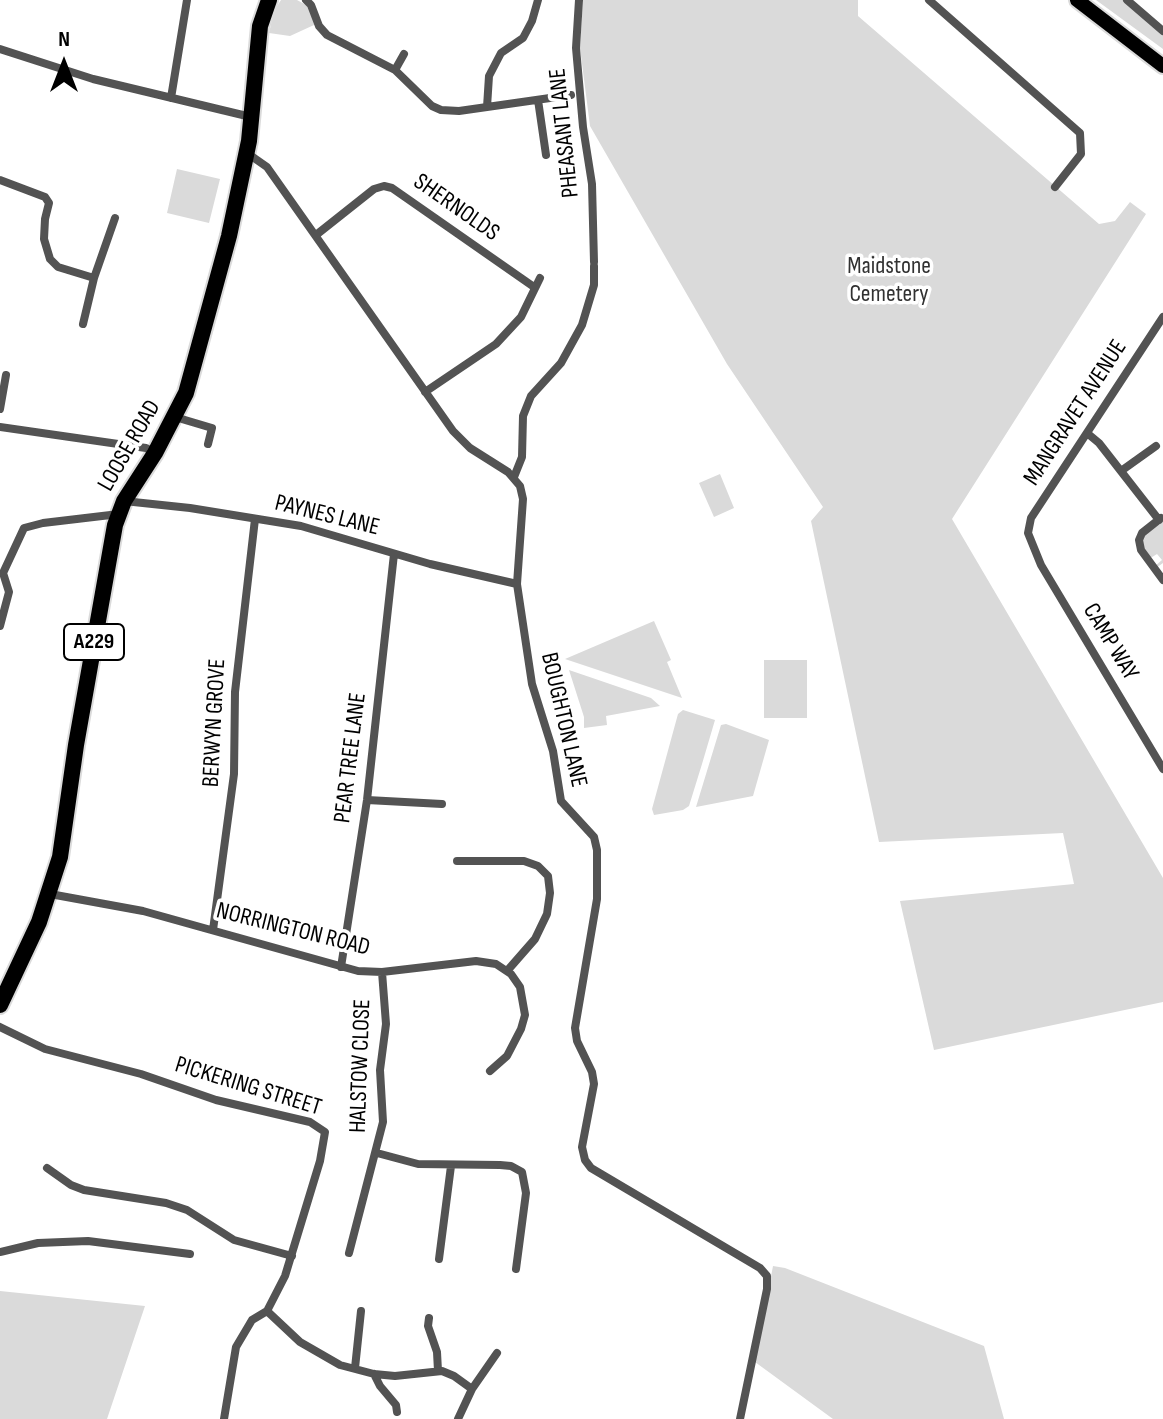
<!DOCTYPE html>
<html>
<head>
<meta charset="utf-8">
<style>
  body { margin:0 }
  #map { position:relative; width:1163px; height:1419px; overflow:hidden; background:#fff; font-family:"Sofia Sans Condensed",sans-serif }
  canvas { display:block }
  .north { position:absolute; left:24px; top:24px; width:80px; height:80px; -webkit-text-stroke:6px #fff; paint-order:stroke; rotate:0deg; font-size:22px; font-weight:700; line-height:32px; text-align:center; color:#000 }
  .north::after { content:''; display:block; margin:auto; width:28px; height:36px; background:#000; clip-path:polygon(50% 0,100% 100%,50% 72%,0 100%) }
</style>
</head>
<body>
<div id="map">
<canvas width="1163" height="1419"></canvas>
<div class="north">N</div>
</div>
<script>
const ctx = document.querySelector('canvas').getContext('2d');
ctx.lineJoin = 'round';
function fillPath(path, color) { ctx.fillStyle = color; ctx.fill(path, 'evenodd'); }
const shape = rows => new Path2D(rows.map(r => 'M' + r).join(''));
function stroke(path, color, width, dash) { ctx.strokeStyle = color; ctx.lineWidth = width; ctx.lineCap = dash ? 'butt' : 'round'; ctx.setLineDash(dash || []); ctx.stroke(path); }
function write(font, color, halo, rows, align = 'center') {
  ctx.font = font + ' "Sofia Sans Condensed",sans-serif'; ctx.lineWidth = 7; ctx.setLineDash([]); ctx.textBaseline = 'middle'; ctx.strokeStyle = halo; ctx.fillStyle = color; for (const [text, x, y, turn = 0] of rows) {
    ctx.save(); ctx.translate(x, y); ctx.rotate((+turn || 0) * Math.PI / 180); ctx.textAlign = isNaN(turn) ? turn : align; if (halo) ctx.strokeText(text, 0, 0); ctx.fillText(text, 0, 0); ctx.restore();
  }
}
fillPath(shape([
  [281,0,297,0,306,5,313,13,314,25,290,36,269,33,274,11],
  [583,0,858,0,858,16,1099,224,1115,221,1130,202,1146,214,952,519,1163,878,1163,1002,934,1050,900,901,1074,884,1063,833,879,842,811,521,823,507,727,364,590,126,580,48],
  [1096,0,1123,0,1163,35,1163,49],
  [177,169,220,179,209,223,167,213],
  [720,474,734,508,714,517,699,483],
  [1163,518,1163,563,1156,568,1155,566,1162,560,1157,554,1149,559,1144,551,1142,542,1144,536],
  [654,621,671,660,667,662,682,698,565,659],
  [764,660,807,660,807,718,764,718],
  [569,670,651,698,660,706,606,716,607,725,584,728,584,717],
  [683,710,715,720,702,764,689,806,683,810,654,815,652,809,678,714],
  [726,724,769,740,753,796,696,807,721,725],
  [773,1266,785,1268,984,1346,1004,1419,833,1419,755,1362],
  [0,1291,145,1306,107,1419,0,1419]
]), '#dadada');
const primary = shape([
  [1077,0,1163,66]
]);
const highway = shape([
  [0,1005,39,922,60,857,76,745,115,525,124,501,155,453,186,393,229,236,249,141,260,26,269,0]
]);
stroke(primary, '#dbdbdb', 18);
stroke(highway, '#dbdbdb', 20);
stroke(shape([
  [306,0,311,5,319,26,327,35,395,70,432,106,441,110,459,111,571,95],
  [579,0,576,48,583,127,592,184,594,262],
  [929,0,1080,133,1081,154,1055,187],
  [1127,0,1163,31],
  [0,49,93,79,251,117],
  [395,70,404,54],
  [171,98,187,0],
  [538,100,546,155],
  [487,107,489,76,501,53,523,38,532,21,538,0],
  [247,153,267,167,453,431,470,448,508,472,520,486,523,499,517,584,532,684,553,751,561,801,594,837,597,850,597,899,575,1028,577,1041,592,1072,594,1084,582,1147,585,1160,591,1168,760,1268,767,1276,767,1289,740,1419],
  [0,180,45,197,49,203,45,219,44,239,50,259,58,267,94,278],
  [316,235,374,189,384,186,392,188,534,287],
  [1163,317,1031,518,1028,533,1041,565,1163,769],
  [83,324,94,278,115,218],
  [425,392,496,344,521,317,540,278],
  [0,409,6,375],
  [175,417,212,428,208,444],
  [0,427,146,448,155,453],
  [1087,433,1099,443,1159,520],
  [1121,471,1156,446],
  [514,477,522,457,523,416,531,396,561,363,582,325,594,285,594,266],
  [124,501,190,508,301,526,430,564,517,584],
  [1161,518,1142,533,1139,540,1141,550,1163,580],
  [3,573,24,528,43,523,119,514],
  [0,626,9,592,3,573],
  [367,800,442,804],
  [457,861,524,861,538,866,548,876,550,893,547,914,535,939,507,971],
  [50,894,143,911,358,971,382,972,476,961,496,964,511,974,520,987,525,1015,521,1029,507,1056,490,1071],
  [213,930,234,774,235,692,255,519],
  [341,967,367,800,394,554],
  [0,1027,45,1049,141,1074,216,1100,310,1122,325,1132,320,1161,285,1276,267,1311,252,1320,236,1347,224,1419],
  [377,1153,418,1164,500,1165,511,1166,522,1172,526,1193,516,1269],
  [47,1168,71,1185,84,1190,166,1203,187,1210,234,1240,292,1256],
  [0,1252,38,1243,88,1241,190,1254],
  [349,1253,383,1122,380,1070,386,1024,382,972],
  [439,1259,451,1166],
  [267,1311,300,1342,340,1365,374,1374,395,1376,442,1371,454,1376,472,1389],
  [429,1318,428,1326,437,1352,438,1371],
  [355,1368,361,1311],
  [374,1374,380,1386,396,1405,397,1412],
  [458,1419,472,1389,497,1353]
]), '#535353', 8);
stroke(primary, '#000', 14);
stroke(highway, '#000', 16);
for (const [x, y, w] of [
  [94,642,60]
]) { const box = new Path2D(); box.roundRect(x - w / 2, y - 18, w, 36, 6); ctx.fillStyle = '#fff'; ctx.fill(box); stroke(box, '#000', 2); }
write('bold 22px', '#000', null, [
  ["A229",94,642]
]);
write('24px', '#000', '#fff', [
  ["PHEASANT LANE",565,133,-96],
  ["SHERNOLDS",456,208,35],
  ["MANGRAVET AVENUE",1076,413,-57],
  ["LOOSE ROAD",130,446,-60],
  ["PAYNES LANE",327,516,14],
  ["CAMP WAY",1110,642,59],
  ["BOUGHTON LANE",563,720,77],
  ["BERWYN GROVE",215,723,-87],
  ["PEAR TREE LANE",351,758,-83],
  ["NORRINGTON ROAD",293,930,14],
  ["HALSTOW CLOSE",361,1066,-88],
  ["PICKERING STREET",248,1087,17]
]);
write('24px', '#313131', '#fff', [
  ["Maidstone",889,267],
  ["Cemetery",889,295]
]);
</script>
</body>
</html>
